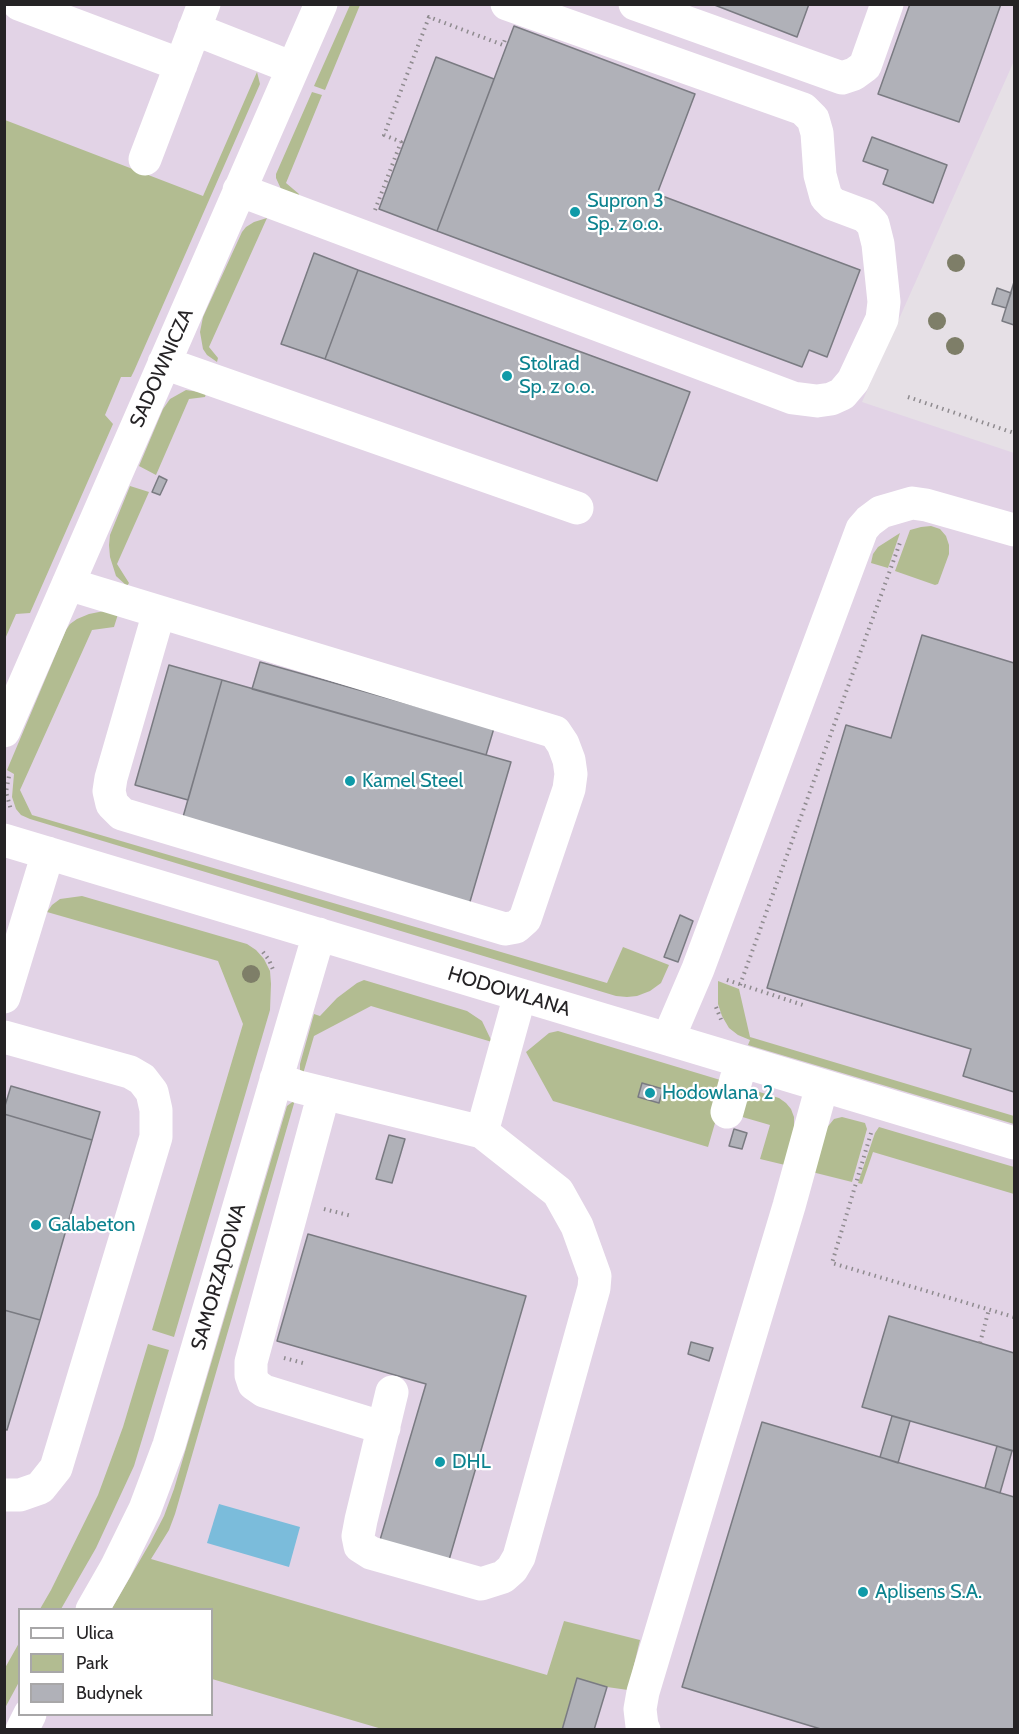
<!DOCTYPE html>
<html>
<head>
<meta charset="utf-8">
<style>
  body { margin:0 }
  #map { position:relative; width:1019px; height:1734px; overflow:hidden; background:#e6e0e6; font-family:Cabin,sans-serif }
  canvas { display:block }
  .frame { position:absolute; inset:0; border:6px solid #252325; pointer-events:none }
  .legend { position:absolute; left:18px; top:1608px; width:195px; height:108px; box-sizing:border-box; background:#fff; border:2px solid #a8a7a8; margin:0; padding:8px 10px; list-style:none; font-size:18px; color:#252325 }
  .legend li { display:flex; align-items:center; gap:12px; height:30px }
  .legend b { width:30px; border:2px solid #a8a7a8 }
</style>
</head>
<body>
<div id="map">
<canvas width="1019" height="1734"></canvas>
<div class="frame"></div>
<ul class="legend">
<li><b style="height:8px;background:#fff"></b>Ulica</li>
<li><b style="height:16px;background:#b2bc91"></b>Park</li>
<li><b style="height:16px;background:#b0b1b8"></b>Budynek</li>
</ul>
</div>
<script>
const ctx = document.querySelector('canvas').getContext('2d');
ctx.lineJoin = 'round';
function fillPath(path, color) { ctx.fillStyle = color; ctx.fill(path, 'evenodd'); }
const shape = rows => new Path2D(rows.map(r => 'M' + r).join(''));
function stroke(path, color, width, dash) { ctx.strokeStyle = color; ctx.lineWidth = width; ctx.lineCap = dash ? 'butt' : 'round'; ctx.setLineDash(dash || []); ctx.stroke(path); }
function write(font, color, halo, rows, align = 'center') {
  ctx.font = font + ' Cabin,sans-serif'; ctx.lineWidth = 4.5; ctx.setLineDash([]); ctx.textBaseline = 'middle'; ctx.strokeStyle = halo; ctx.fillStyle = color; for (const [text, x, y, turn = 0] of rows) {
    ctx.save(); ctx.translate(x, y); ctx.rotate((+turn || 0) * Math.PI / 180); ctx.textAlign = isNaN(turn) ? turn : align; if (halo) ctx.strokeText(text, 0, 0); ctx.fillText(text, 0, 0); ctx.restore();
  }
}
fillPath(shape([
  [5,5,1014,5,1014,61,862,402,1014,453,1014,1729,5,1730],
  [20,1610,212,1610,212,1714,20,1714]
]), '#e2d3e6');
fillPath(shape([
  [350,5,360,5,325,90,314,86],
  [257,72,260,84,134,371,131,377,121,377,105,415,113,424,30,613,16,614,5,639,5,120,203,196],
  [312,92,322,95,286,183,299,194,298,198,281,189,276,178,276,174],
  [267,218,209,347,218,358,217,362,207,355,203,349,200,332,203,317,242,232,246,227,254,222],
  [186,390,206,393,205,397,189,399,156,475,139,466,163,409,170,399],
  [130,486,149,492,117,564,129,583,127,586,116,576,110,557,109,545,110,535],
  [931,526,940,529,946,536,949,545,949,554,938,584,935,585,895,571,910,530,921,527],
  [900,533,888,568,871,563,873,554,878,547],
  [104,611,119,611,114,627,92,630,20,790,32,815,607,983,623,947,669,965,661,983,650,991,637,996,627,997,616,996,30,819,21,815,16,809,12,797,14,774,7,770,66,630,70,624,77,619,89,614],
  [82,896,247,944,256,950,264,959,270,971,271,984,270,1010,174,1337,152,1330,243,1024,218,961,47,912,52,905,60,899],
  [364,980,467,1011,482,1021,492,1042,371,1006,314,1036,303,1074,300,1070,300,1064,314,1014,320,1016,337,998,357,983],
  [718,981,739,989,750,1037,1014,1116,1014,1124,748,1045,750,1040,738,1035,729,1028,722,1016,718,1004],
  [558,1031,727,1082,708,1147,553,1101,526,1052,549,1033],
  [740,1086,779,1098,786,1103,791,1109,794,1117,794,1129,785,1165,760,1159,770,1125,732,1114],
  [295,1100,175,1514,169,1530,151,1559,547,1675,564,1621,640,1640,628,1690,607,1687,577,1678,562,1729,382,1729,212,1679,212,1610,111,1610,150,1543,164,1516,174,1489,287,1106],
  [842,1117,865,1123,867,1129,852,1182,812,1172,825,1130,834,1119],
  [879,1127,1014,1167,1014,1194,873,1152,862,1184,858,1183,875,1133],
  [148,1344,169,1350,134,1466,96,1548,61,1609,40,1609,51,1590,98,1495,123,1427],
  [19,1643,19,1682,5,1708,5,1668]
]), '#b2bc91');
fillPath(shape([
  [219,1504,300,1527,289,1567,207,1543]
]), '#7bbcdb');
const building = shape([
  [712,4,809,4,797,37,712,4],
  [910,4,1001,4,959,122,878,94,910,4],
  [514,26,695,94,657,194,860,270,827,357,809,350,802,367,437,231,514,26],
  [436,57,494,79,437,231,379,209,436,57],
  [872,137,947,165,933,203,883,184,888,170,863,161,872,137],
  [314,253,358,270,325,359,281,344,314,253],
  [358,270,690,392,657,481,325,359,358,270],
  [1014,282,1014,325,1002,321,1014,282],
  [997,288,1011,293,1006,308,992,304,997,288],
  [159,476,167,480,160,495,152,492,159,476],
  [922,635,1014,663,1014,1092,963,1076,971,1049,767,988,846,725,891,738,922,635],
  [260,662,494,728,486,755,252,689,260,662],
  [169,665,222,680,188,800,135,785,169,665],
  [222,680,511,762,469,905,181,824,222,680],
  [680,915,693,921,678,962,664,957,680,915],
  [642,1083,663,1089,659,1103,638,1097,642,1083],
  [11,1086,100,1112,92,1140,4,1114,4,1109,11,1086],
  [4,1114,92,1140,40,1320,4,1310,4,1114],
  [734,1129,747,1133,742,1149,729,1146,734,1129],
  [389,1135,405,1139,392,1183,376,1179,389,1135],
  [308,1234,526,1296,449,1560,380,1540,426,1384,277,1341,308,1234],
  [4,1310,40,1320,7,1430,4,1429,4,1310],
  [889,1316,1014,1353,1014,1451,862,1407,889,1316],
  [691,1342,713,1348,709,1361,688,1354,691,1342],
  [892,1416,910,1421,898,1463,880,1457,892,1416],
  [762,1422,1014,1497,1014,1730,824,1730,682,1687,762,1422],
  [997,1446,1012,1451,1000,1493,985,1488,997,1446],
  [577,1678,607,1687,594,1730,562,1730,577,1678]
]);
fillPath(building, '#b0b1b8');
stroke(building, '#7a7b82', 1.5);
stroke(shape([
  [375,210,401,142,384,135,429,17,503,45,506,37],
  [908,397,1014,433],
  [4,774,9,776,6,792,11,810],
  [263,952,269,960,274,972],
  [727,980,806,1006],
  [740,985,901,540],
  [716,1007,722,1022],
  [871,1133,832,1263,1014,1317],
  [324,1209,352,1216],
  [980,1343,989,1309],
  [284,1358,303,1363]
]), '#8f8b8f', 4, [1.5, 4.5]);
stroke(shape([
  [19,4,181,65],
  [635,4,842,78,854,74,865,66,887,4],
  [194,29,293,68],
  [145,159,204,4],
  [239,190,793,398,817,401,831,399,842,394,853,381,882,319,884,302,883,292,878,244,873,224,865,216,833,204,826,197,820,175,817,133,813,119,803,109,507,4],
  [164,363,577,508],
  [68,584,173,616,555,732,563,744,569,760,571,774,569,789,525,919,516,927,505,929,122,814,112,804,109,791,111,778,159,612],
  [4,731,321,4],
  [4,840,1014,1143],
  [4,997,48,853],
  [4,1037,130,1072,142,1079,152,1092,156,1110,156,1137,56,1468,40,1488,20,1495,4,1495],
  [668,1039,698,969,862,529,869,521,881,512,912,503,926,505,1014,530],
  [276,1079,299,1087,482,1132,520,995],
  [324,1093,251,1362,251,1375,254,1384,264,1391,384,1428],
  [727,1112,741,1062],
  [392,1392,361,1520,358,1536,360,1546,371,1553,481,1584,503,1577,512,1569,519,1557,594,1288,595,1276,577,1226,558,1192,482,1132],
  [92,1610,116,1568,145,1509,169,1445,319,934],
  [22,1730,30,1714],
  [644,1730,642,1726,640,1709,643,1692,789,1206,822,1086]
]), '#fff', 33);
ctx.fillStyle = '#7e7e68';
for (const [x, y] of [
  [956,263],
  [937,321],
  [955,346],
  [251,974]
]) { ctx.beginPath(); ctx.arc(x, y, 9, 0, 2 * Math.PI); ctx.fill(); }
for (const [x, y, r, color] of [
  [575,212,6,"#0f9aa8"],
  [507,376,6,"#0f9aa8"],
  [350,781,6,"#0f9aa8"],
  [650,1093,6,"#0f9aa8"],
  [36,1225,6,"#0f9aa8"],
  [440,1462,6,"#0f9aa8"],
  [863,1592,6,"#0f9aa8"]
]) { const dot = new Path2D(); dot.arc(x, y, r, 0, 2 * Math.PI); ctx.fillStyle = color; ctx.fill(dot); stroke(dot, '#fff', 2); }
write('20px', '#0d838f', '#fff', [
  ["Supron 3",587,201],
  ["Sp. z o.o.",587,224],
  ["Stolrad",519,364],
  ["Sp. z o.o.",519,387],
  ["Kamel Steel",362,781],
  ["Hodowlana 2",662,1093],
  ["Galabeton",48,1225],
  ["DHL",452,1462],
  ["Aplisens S.A.",875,1592]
], 'left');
write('20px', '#252325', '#fff', [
  ["SADOWNICZA",162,368,-66],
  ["HODOWLANA",509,992,17],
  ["SAMORZĄDOWA",219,1277,-74]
]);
</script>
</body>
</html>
